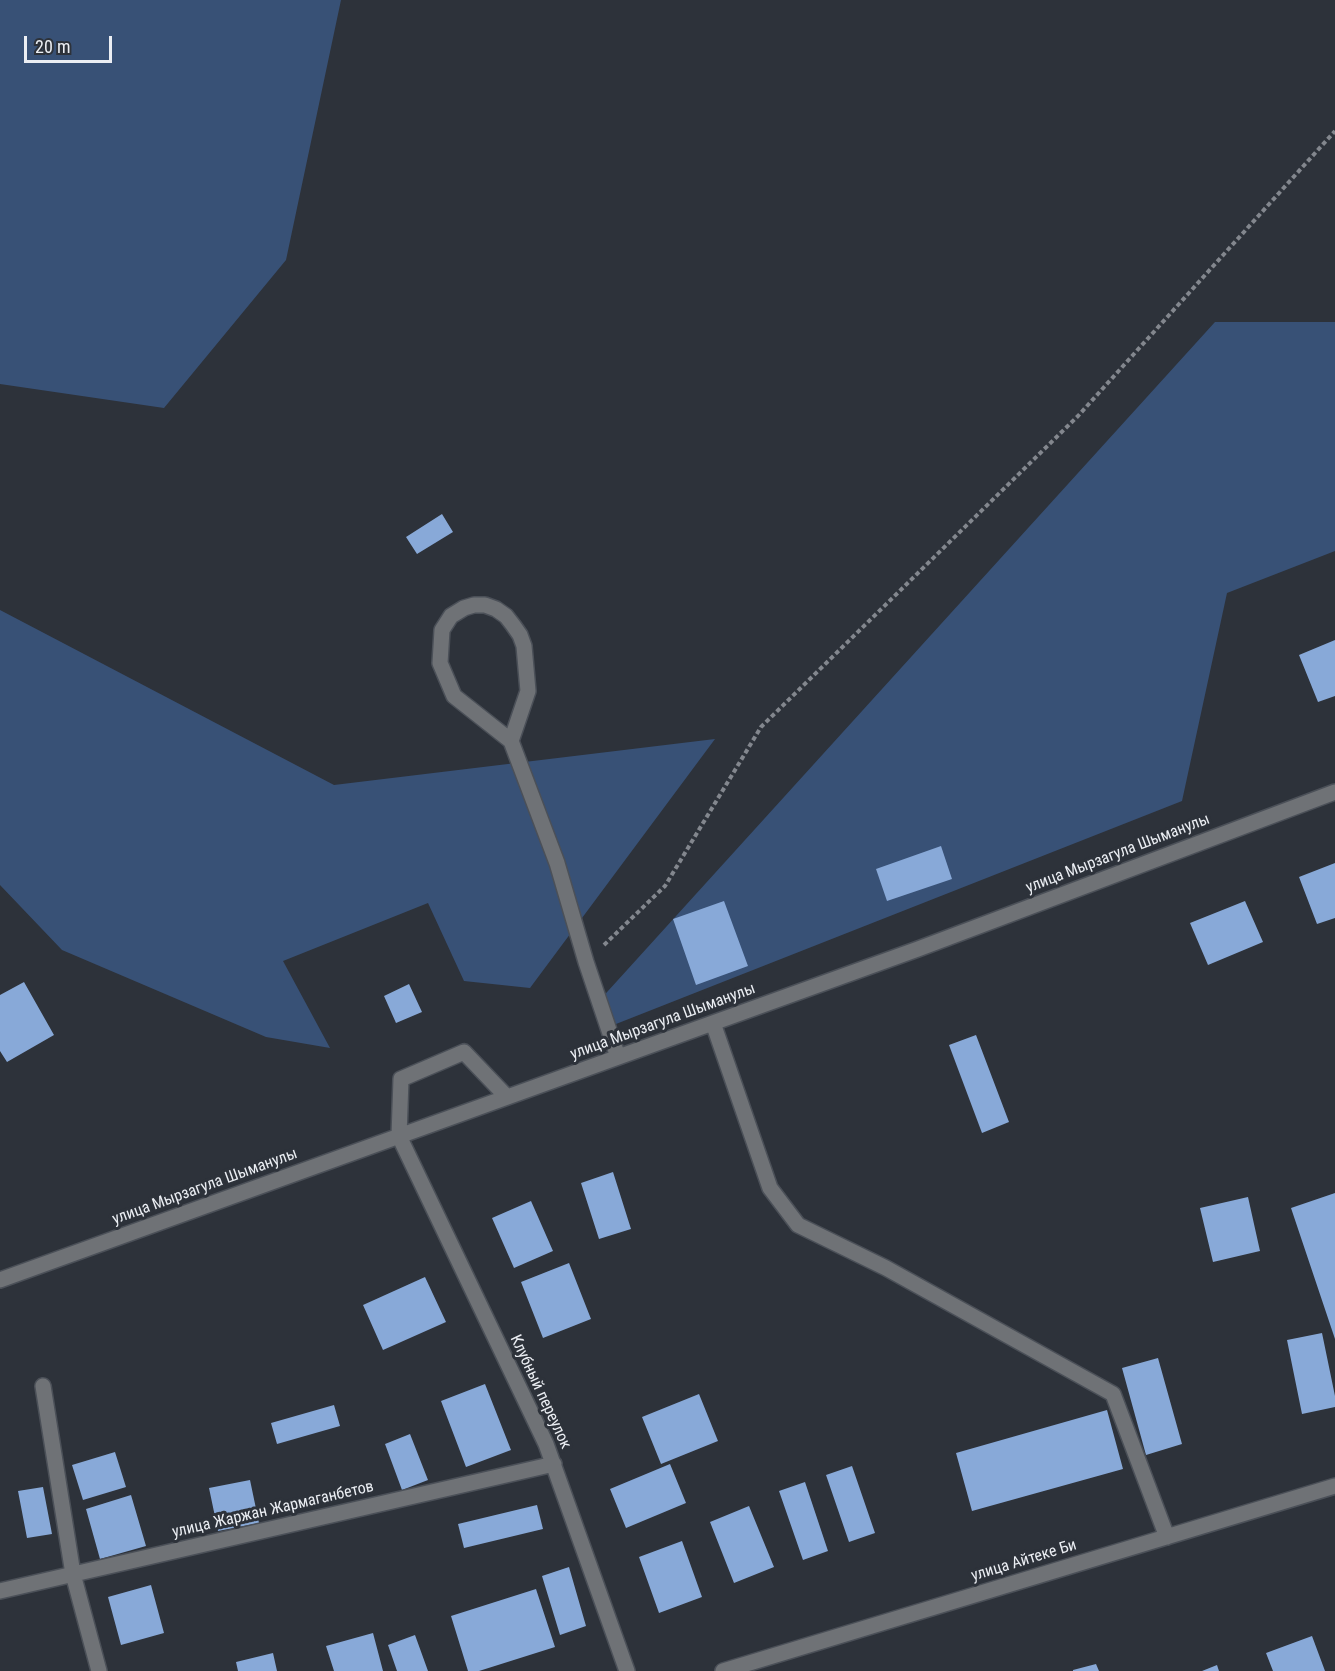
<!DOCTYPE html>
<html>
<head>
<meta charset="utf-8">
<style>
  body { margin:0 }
  #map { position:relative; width:1335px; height:1671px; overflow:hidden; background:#2d323a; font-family:"Roboto Condensed",sans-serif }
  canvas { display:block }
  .scale { position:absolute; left:24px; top:36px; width:88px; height:27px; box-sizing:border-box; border:3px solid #ebeef3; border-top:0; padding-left:8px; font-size:18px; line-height:21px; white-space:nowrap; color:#ebeef3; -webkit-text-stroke:4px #2d323a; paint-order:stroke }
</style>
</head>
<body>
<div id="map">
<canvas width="1335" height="1671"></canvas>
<div class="scale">20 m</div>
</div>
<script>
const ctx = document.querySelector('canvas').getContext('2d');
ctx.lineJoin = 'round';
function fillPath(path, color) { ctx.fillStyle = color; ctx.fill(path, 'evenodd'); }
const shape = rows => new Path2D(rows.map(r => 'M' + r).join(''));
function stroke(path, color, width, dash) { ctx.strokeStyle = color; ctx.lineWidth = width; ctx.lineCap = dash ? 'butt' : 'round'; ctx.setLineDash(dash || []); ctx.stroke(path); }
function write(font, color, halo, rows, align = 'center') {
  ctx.font = font + ' "Roboto Condensed",sans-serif'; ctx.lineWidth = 6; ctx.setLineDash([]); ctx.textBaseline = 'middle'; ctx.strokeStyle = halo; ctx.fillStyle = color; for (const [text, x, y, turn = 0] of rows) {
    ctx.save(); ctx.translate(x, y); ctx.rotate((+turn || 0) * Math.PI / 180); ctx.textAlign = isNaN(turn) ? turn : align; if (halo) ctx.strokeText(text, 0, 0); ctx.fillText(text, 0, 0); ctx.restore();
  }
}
fillPath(shape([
  [0,0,341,0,286,260,164,408,0,384],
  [1215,322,1335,322,1335,551,1227,593,1182,801,616,1024,598,1002],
  [0,610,334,785,715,739,530,988,464,981,428,903,283,961,330,1048,266,1037,62,950,0,885]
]), '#385176');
fillPath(shape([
  [442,514,453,532,417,554,406,537],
  [1335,640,1335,696,1318,702,1299,655],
  [941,846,952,879,887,901,876,869],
  [1335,863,1335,918,1317,924,1299,877],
  [724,901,748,966,696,985,673,919],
  [1245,901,1263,942,1208,965,1190,923],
  [24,982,54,1035,7,1062,0,1051,0,995],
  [409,984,422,1012,396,1023,384,996],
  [976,1035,1009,1122,982,1133,949,1045],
  [613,1172,631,1229,599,1239,581,1183],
  [1335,1193,1335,1339,1291,1208],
  [1248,1197,1260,1251,1213,1262,1200,1208],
  [531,1201,553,1251,514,1268,492,1218],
  [569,1263,591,1319,543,1338,521,1282],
  [425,1277,446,1322,383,1350,363,1305],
  [1322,1333,1335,1396,1335,1407,1302,1414,1287,1340],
  [1158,1358,1182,1444,1146,1455,1122,1368],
  [485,1384,511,1450,466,1467,441,1401],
  [699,1394,718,1441,661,1464,642,1417],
  [334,1405,340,1426,277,1444,271,1423],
  [1107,1410,1123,1469,972,1511,956,1453],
  [410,1434,428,1480,402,1490,385,1444],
  [115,1452,126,1487,83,1500,72,1465],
  [670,1464,686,1503,626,1528,610,1489],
  [852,1466,875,1533,849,1542,826,1475],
  [250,1480,259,1523,218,1531,209,1488],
  [805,1482,828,1551,803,1560,779,1491],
  [43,1487,52,1534,27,1538,18,1491],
  [131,1495,146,1546,100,1559,86,1509],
  [537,1505,543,1529,464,1548,458,1524],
  [749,1506,774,1567,734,1583,710,1522],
  [682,1541,702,1597,659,1613,639,1557],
  [569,1567,586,1626,560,1635,542,1576],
  [151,1585,164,1633,121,1645,108,1597],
  [536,1589,555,1647,479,1671,468,1671,451,1616],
  [373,1633,383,1671,334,1671,326,1646],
  [415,1635,428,1671,397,1671,388,1645],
  [1312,1636,1325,1671,1273,1671,1266,1653],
  [273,1653,277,1671,238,1671,236,1662],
  [1096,1664,1099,1671,1073,1671,1073,1670],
  [1217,1665,1219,1671,1202,1671]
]), '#88a9d8');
const minor = shape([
  [511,741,528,691,524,646,520,635,513,625,506,616,496,609,485,605,474,605,464,608,451,616,442,630,440,663,454,696,511,741,557,863,586,962,618,1057],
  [713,1023,770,1188,798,1225,886,1268,1113,1394,1167,1537],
  [506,1096,464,1052,401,1079,399,1136,546,1444,627,1671],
  [0,1280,918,949,1335,792],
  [43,1386,73,1574,99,1671],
  [0,1591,554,1464],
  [723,1671,1335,1486]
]);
stroke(minor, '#4b5058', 18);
stroke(shape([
  [604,945,665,886,761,727,1078,416,1335,131]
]), '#83878e', 4, [4.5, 3]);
stroke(minor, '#6f7276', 15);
write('16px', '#ebeef3', '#2d323a', [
  ["улица Мырзагула Шыманулы",1118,854,-21],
  ["улица Мырзагула Шыманулы",663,1022,-20],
  ["улица Мырзагула Шыманулы",205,1187,-20],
  ["Клубный переулок",540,1392,65],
  ["улица Жаржан Жармаганбетов",273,1510,-13],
  ["улица Айтеке Би",1024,1561,-17]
]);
</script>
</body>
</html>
